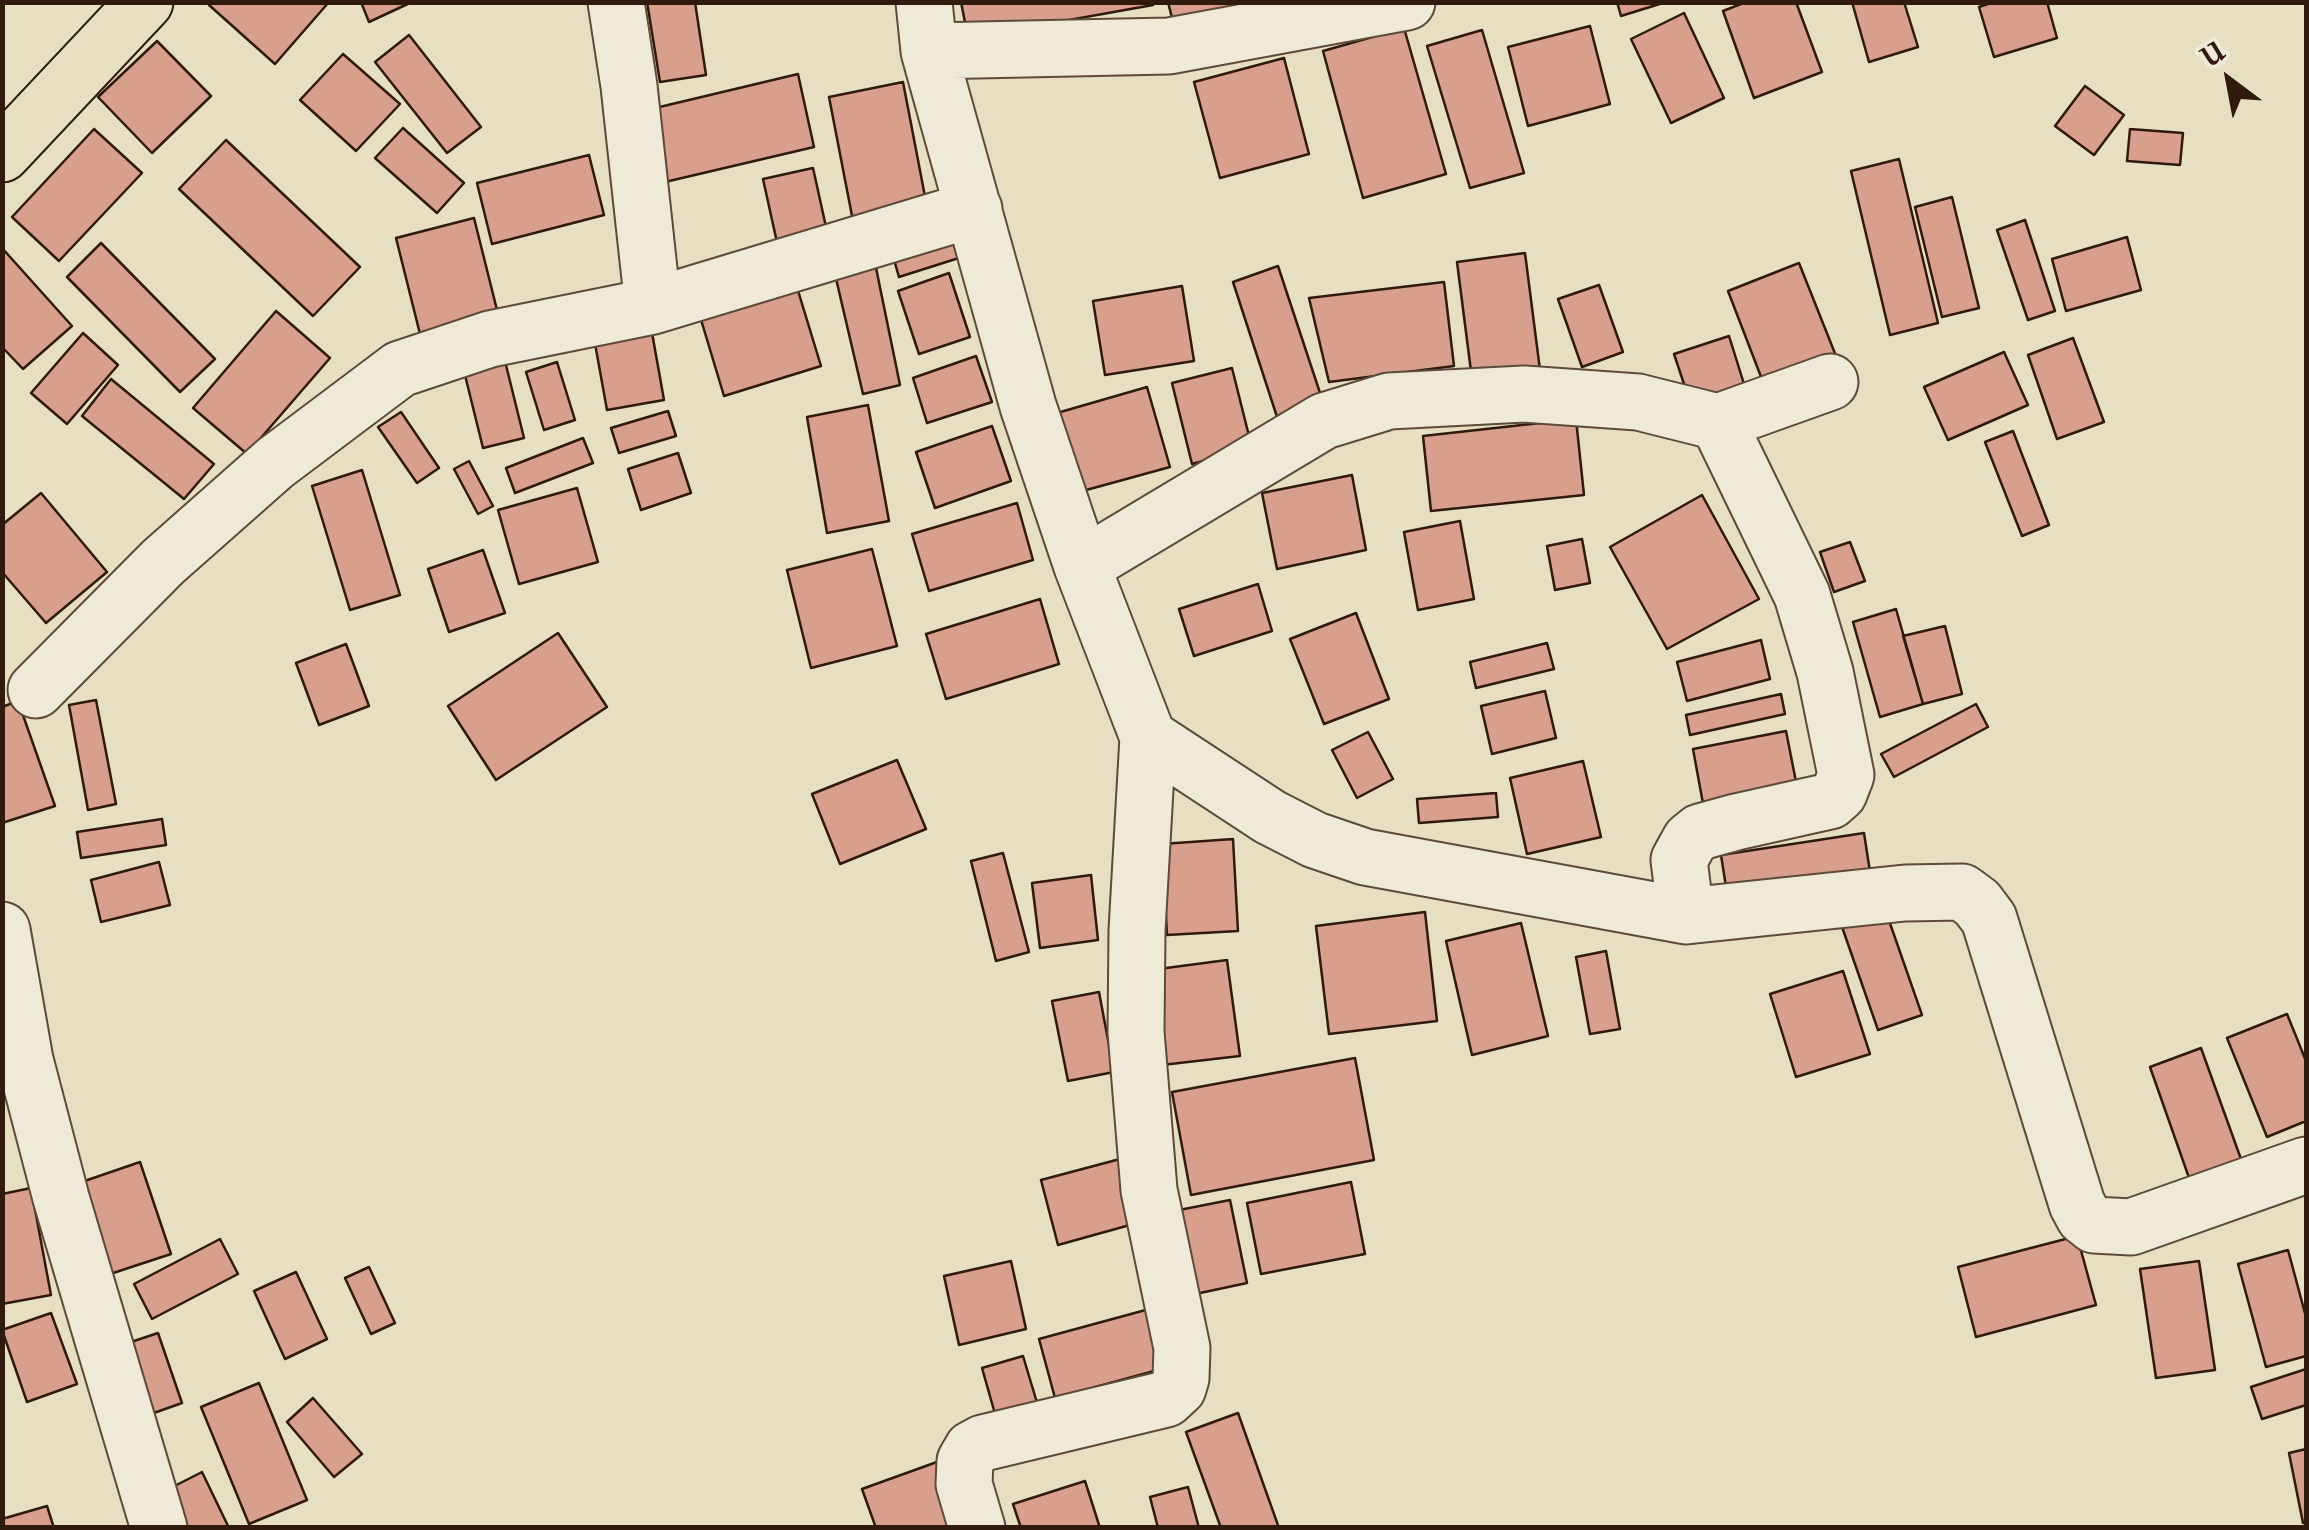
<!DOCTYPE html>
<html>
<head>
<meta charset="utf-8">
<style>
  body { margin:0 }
  #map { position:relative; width:2309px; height:1530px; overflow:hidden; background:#e7dfc1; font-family:"IM FELL French Canon",serif }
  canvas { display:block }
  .frame { position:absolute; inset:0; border:5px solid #30190d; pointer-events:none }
  .north { position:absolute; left:2179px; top:30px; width:100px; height:100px; -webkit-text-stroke:8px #efead7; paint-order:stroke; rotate:328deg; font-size:28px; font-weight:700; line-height:40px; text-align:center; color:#30190d }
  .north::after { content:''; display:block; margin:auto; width:35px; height:45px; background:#30190d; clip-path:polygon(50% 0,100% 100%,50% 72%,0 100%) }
</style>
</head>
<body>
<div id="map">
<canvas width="2309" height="1530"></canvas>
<div class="frame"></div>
<div class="north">U</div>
</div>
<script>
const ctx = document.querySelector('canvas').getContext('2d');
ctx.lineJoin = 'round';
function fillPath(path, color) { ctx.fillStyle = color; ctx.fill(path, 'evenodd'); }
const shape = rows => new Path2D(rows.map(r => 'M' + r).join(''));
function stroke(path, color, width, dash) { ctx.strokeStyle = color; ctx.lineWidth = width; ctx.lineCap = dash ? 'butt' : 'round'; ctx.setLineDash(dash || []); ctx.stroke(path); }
const building = shape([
  [211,2,329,2,275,64,209,5,211,2],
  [361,2,412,2,369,22,361,2],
  [647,2,695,2,706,75,660,82,647,2],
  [961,2,1153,2,1153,5,968,38,961,2],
  [1168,2,1265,2,1174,26,1168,2],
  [1617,2,1666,2,1621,16,1617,2],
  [1746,2,1796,2,1822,72,1754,98,1723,11,1746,2],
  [1852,2,1904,2,1918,47,1869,62,1852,2],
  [1994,2,2047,2,2057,38,1994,57,1979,7,1994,2],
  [1684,13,1724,98,1671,123,1631,39,1684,13],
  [1590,26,1610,104,1528,126,1508,47,1590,26],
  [1404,28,1446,174,1363,198,1323,51,1404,28],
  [1482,30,1524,173,1470,188,1427,46,1482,30],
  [409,35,481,127,447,153,375,62,409,35],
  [157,41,211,96,152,153,98,97,157,41],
  [343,54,400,104,356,151,300,100,343,54],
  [1284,58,1309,154,1220,178,1194,82,1284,58],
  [798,74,814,147,665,182,647,110,798,74],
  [903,82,927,207,853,221,829,97,903,82],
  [2085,86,2124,115,2094,155,2055,126,2085,86],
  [403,128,464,183,437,213,375,158,403,128],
  [94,129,142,173,59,261,12,217,94,129],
  [2130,129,2183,133,2180,165,2127,161,2130,129],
  [226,140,360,267,313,316,179,189,226,140],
  [589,155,604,215,492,244,477,183,589,155],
  [1899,159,1938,323,1890,335,1851,171,1899,159],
  [813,168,828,236,778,247,763,179,813,168],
  [1952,197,1979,308,1942,317,1915,207,1952,197],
  [474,218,498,314,420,334,396,238,474,218],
  [2025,220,2055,311,2028,320,1997,230,2025,220],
  [953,226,962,257,899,277,890,246,953,226],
  [2127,237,2141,290,2066,311,2052,259,2127,237],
  [101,243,215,359,180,392,67,277,101,243],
  [2,248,72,326,23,369,2,347,2,248],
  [1525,253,1540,370,1472,379,1457,262,1525,253],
  [874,258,900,385,863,394,834,270,874,258],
  [1799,263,1840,366,1768,395,1728,291,1799,263],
  [1278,266,1325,408,1279,423,1233,282,1278,266],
  [949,273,970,337,919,354,898,291,949,273],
  [1444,282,1454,366,1329,382,1309,298,1444,282],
  [796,284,821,366,724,396,699,313,796,284],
  [1599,285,1623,352,1582,367,1558,299,1599,285],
  [1182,286,1194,361,1105,375,1093,301,1182,286],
  [276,311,330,358,247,454,193,408,276,311],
  [651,327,664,400,607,410,594,338,651,327],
  [83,333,118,365,67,424,31,393,83,333],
  [1729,336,1744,384,1690,402,1674,354,1729,336],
  [2073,338,2104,422,2057,439,2028,355,2073,338],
  [2004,352,2028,405,1948,440,1924,387,2004,352],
  [976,356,992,402,927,423,913,378,976,356],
  [504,357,524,438,483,448,463,367,504,357],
  [557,362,575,420,544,430,526,372,557,362],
  [1232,368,1252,448,1192,464,1172,383,1232,368],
  [111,379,214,464,184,499,82,416,111,379],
  [1147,387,1170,467,1079,492,1057,413,1147,387],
  [868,405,889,521,827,533,807,417,868,405],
  [668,411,676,436,619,453,611,428,668,411],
  [401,412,439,468,417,483,378,427,401,412],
  [1576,419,1584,495,1431,511,1423,436,1576,419],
  [992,426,1011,481,935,508,916,452,992,426],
  [2013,431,2049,525,2022,536,1985,442,2013,431],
  [583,438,593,463,515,493,506,468,583,438],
  [678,453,691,493,641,510,628,469,678,453],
  [469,461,493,506,478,514,454,469,469,461],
  [362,470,400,595,350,610,312,486,362,470],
  [1352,475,1366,550,1277,569,1262,493,1352,475],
  [577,488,598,562,519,584,498,510,577,488],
  [41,493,107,572,46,623,2,572,2,525,41,493],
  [1702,495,1759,599,1667,649,1610,547,1702,495],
  [1017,503,1033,560,929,591,912,534,1017,503],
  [1460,521,1474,599,1418,610,1404,532,1460,521],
  [1582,539,1590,583,1555,590,1547,546,1582,539],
  [1850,542,1865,581,1834,592,1820,552,1850,542],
  [872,549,897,646,811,668,787,570,872,549],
  [483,550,505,613,449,632,428,569,483,550],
  [1258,584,1272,631,1194,656,1179,609,1258,584],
  [1040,599,1059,664,946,699,926,634,1040,599],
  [1896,609,1923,704,1880,717,1853,622,1896,609],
  [1356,613,1389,699,1324,724,1290,639,1356,613],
  [1945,626,1962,694,1923,704,1903,636,1945,626],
  [558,633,607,707,496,780,448,706,558,633],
  [1761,640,1770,679,1687,701,1677,662,1761,640],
  [1547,643,1554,669,1476,688,1470,662,1547,643],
  [346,644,369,706,319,725,296,663,346,644],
  [1545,691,1556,738,1492,754,1481,706,1545,691],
  [1781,694,1785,714,1690,735,1686,715,1781,694],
  [96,700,116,804,88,810,69,705,96,700],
  [18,701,55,806,2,823,2,707,18,701],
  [1976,704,1988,727,1894,777,1881,754,1976,704],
  [1786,731,1800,802,1706,820,1693,749,1786,731],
  [1368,732,1393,779,1357,798,1332,750,1368,732],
  [897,760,926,829,840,864,812,794,897,760],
  [1583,761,1601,837,1527,854,1510,778,1583,761],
  [1496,793,1498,817,1419,823,1417,799,1496,793],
  [162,819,166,845,81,858,77,832,162,819],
  [1864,833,1872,885,1729,906,1721,855,1864,833],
  [1233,839,1238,931,1167,935,1162,844,1233,839],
  [1003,853,1029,952,996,961,971,861,1003,853],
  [159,862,170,905,101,922,91,880,159,862],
  [1091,875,1098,940,1040,948,1032,883,1091,875],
  [1885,909,1922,1015,1878,1030,1841,924,1885,909],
  [1425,912,1437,1021,1329,1034,1316,926,1425,912],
  [1521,923,1548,1036,1472,1055,1446,941,1521,923],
  [1606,951,1620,1029,1590,1034,1576,957,1606,951],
  [1227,960,1240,1056,1162,1065,1151,970,1227,960],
  [1843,971,1870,1054,1796,1077,1770,994,1843,971],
  [1099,992,1114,1072,1068,1081,1052,1001,1099,992],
  [2287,1014,2306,1061,2306,1121,2267,1137,2227,1038,2287,1014],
  [2201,1048,2246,1173,2194,1192,2150,1067,2201,1048],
  [1355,1058,1374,1160,1191,1195,1172,1092,1355,1058],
  [1120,1159,1137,1223,1058,1245,1041,1180,1120,1159],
  [140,1162,171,1254,101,1277,70,1186,140,1162],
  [1351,1182,1365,1254,1261,1274,1247,1203,1351,1182],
  [31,1188,51,1295,2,1304,2,1194,31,1188],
  [1230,1200,1247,1283,1186,1296,1169,1212,1230,1200],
  [2077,1236,2096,1305,1976,1337,1958,1267,2077,1236],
  [220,1239,238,1274,152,1319,134,1284,220,1239],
  [2288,1250,2306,1317,2306,1356,2266,1367,2238,1264,2288,1250],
  [1011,1261,1026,1329,959,1345,944,1276,1011,1261],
  [2199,1261,2215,1370,2156,1378,2140,1269,2199,1261],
  [369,1267,395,1323,371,1334,345,1278,369,1267],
  [296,1272,327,1339,285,1359,254,1291,296,1272],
  [1153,1308,1169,1367,1055,1398,1039,1339,1153,1308],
  [51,1313,77,1384,27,1402,2,1330,51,1313],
  [158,1333,182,1403,134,1420,110,1349,158,1333],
  [1023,1356,1041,1416,999,1428,982,1368,1023,1356],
  [2306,1369,2306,1405,2262,1419,2251,1387,2306,1369],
  [259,1383,307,1500,249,1524,201,1407,259,1383],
  [313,1398,362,1454,334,1477,287,1422,313,1398],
  [1238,1413,1279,1528,1221,1528,1186,1432,1238,1413],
  [2306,1449,2306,1522,2303,1523,2289,1453,2306,1449],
  [948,1458,974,1528,876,1528,862,1489,948,1458],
  [202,1472,229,1528,173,1528,157,1495,202,1472],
  [1085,1481,1100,1528,1021,1528,1013,1504,1085,1481],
  [1188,1487,1199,1528,1158,1528,1150,1497,1188,1487],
  [47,1506,54,1528,2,1528,2,1519,47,1506]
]);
fillPath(building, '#d79f8c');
stroke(building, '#30190d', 2.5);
const minor = shape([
  [616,2,629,86,653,306],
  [924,2,929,51,1028,406,1082,566,1148,737,1270,817,1315,840,1365,857,1686,916,1905,893,1962,892,1977,903,1989,919,2077,1204,2084,1217,2094,1225,2131,1227,2306,1165],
  [929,51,1169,46,1407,2],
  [1082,566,1324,421,1389,401,1524,394,1638,402,1718,422,1830,382],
  [36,690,163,562,275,463,400,369,490,339,653,306,974,209],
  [1686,916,1679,860,1690,840,1700,832,1736,822,1830,801,1839,793,1846,775,1825,672,1802,595,1718,422],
  [2,930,25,1060,61,1198,159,1528],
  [977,1528,964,1484,965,1461,972,1449,983,1443,1166,1399,1178,1388,1181,1378,1182,1348,1149,1190,1136,1032,1137,930,1148,737]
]);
const major = shape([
  [2,154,145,2]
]);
stroke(minor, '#5e4a3a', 59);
stroke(major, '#30190d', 59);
stroke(minor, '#efead7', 55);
stroke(major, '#e7dfc1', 55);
</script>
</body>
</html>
